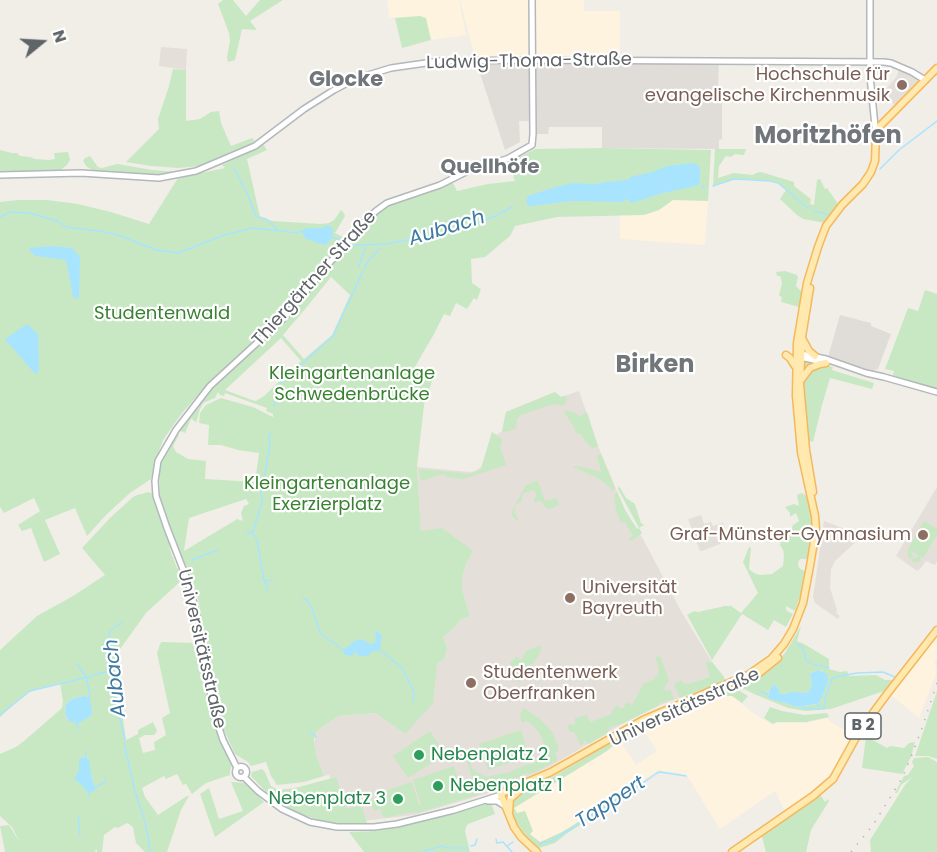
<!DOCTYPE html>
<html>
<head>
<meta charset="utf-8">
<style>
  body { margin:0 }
  #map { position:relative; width:937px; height:852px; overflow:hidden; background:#f1eee7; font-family:Poppins,sans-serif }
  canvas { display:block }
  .north { position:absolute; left:12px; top:12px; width:60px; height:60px; -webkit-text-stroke:4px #fff; paint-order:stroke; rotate:72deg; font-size:16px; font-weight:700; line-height:24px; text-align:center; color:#5f6468 }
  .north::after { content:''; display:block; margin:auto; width:21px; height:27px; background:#5f6468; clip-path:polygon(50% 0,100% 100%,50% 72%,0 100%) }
</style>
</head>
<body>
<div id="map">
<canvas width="937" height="852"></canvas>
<div class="north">N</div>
</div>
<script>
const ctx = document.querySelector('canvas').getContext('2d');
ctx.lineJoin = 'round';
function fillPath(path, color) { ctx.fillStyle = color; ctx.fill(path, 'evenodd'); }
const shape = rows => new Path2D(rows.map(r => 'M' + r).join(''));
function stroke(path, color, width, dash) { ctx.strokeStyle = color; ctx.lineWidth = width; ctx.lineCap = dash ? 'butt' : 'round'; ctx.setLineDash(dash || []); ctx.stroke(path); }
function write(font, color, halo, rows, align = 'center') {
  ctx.font = font + ' Poppins,sans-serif'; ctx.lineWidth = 4.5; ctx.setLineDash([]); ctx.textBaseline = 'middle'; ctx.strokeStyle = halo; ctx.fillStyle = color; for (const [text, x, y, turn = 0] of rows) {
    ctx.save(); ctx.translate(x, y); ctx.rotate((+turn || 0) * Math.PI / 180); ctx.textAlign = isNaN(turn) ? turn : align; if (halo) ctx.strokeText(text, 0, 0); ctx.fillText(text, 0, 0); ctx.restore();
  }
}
fillPath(shape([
  [387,0,459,0,466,35,431,40,426,18,420,16,389,18],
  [460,0,584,0,584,11,620,11,620,58,540,58,526,56,475,58],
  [673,200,708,201,705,245,620,239,620,215,644,215,659,210],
  [937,632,937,658,935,663,937,672,919,718,889,693],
  [716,696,732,696,753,713,772,725,776,723,807,723,826,718,839,727,854,734,838,766,811,793,785,811,775,791,720,829,686,774,658,770,618,798,562,832,540,842,529,834,515,812,514,808,607,751,620,741,636,765,657,751,642,727,680,710]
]), '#fef3df');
fillPath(shape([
  [526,56,540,58,719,58,718,90,722,91,722,139,719,140,719,149,602,148,602,127,549,127,548,134,535,134,534,121,519,121,520,142,505,150,475,58],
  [840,315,871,323,871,326,891,334,878,369,873,371,828,357]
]), '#e0ddd9');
fillPath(shape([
  [161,47,187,49,186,70,159,66],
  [899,69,914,75,918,81,895,105,885,95,886,89,897,76],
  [579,391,598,446,625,510,643,539,681,611,712,662,724,677,725,681,658,706,629,720,549,767,495,791,455,803,414,815,346,823,329,775,324,776,317,757,314,743,317,731,338,716,377,713,405,734,437,664,445,658,447,648,443,637,453,629,461,619,470,616,462,589,462,577,466,564,472,551,421,532,417,467,470,472,475,471,481,467,483,462,492,432,496,435,502,431,506,412,555,392,561,397],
  [937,487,937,561,935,565,926,561,921,568,917,571,896,556],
  [701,515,704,524,711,522,713,526,723,523,727,534,720,544,702,551,700,551,688,519],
  [824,521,845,529,861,537,835,561,831,569,830,588,837,610,836,613,840,616,838,619,815,603,813,597]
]), '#e4dfd8');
fillPath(shape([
  [223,0,233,0,246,16,260,0,283,0,250,21,257,30,242,29,235,60,228,62,227,57,230,41,229,33,218,4],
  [420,16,426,18,431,40,402,48,395,18],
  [173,69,186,70,186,121,200,119,211,112,219,111,221,123,231,146,252,138,255,141,236,153,200,166,178,168,151,166,126,162,159,129,158,119,169,86],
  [263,144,267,150,247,159,260,217,273,221,321,224,329,223,334,220,341,210,343,212,345,216,335,233,347,239,325,268,271,328,210,382,182,413,163,440,154,465,151,479,130,493,106,515,87,536,75,508,45,520,60,554,44,562,31,528,22,531,18,525,40,511,34,498,4,513,0,507,0,202,18,200,47,200,78,204,111,212,149,224,178,178,225,168,222,165,260,147],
  [602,148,711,150,708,201,673,200,659,210,644,215,557,217,515,226,510,236,485,257,471,259,472,283,481,289,477,300,474,298,467,309,456,303,450,316,444,314,434,334,413,370,432,381,424,405,417,467,421,531,442,528,473,551,466,564,462,577,462,589,470,616,461,619,453,629,443,637,447,648,445,658,437,664,433,703,405,734,376,713,338,716,317,731,314,739,314,743,317,757,324,776,304,782,277,785,271,776,266,762,251,766,248,762,235,754,224,730,219,715,212,683,198,598,185,563,183,564,160,498,159,473,162,457,176,433,179,435,173,446,176,452,188,459,206,461,205,479,255,482,259,453,238,450,221,445,208,445,209,425,199,423,200,413,206,405,221,398,253,407,273,417,273,414,266,411,267,408,225,393,224,396,220,395,218,392,215,398,203,403,200,409,195,427,196,422,191,419,185,433,178,430,213,385,274,331,362,225,388,204,453,183,457,191,488,184,515,181,512,173,523,168,519,157,535,149],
  [331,277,350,295,332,335,304,359,283,335,306,308],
  [281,338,301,361,264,396,256,401,252,400,225,390],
  [246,499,249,504,244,506,241,513,243,521,237,519,234,521,184,551,189,518],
  [715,149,746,149,744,155,735,154,731,157,726,156,719,166,718,178,734,173,753,175,756,173,761,172,794,182,794,186,811,199,810,204,814,205,817,180,820,179,825,189,827,188,838,204,840,204,826,223,803,219,797,215,780,199,786,190,778,183,770,181,739,179,730,180,713,186],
  [0,150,12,153,17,153,20,156,30,157,35,159,49,160,55,159,54,153,68,152,70,160,67,165,59,171,0,173],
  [90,156,98,167,102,168,117,164,153,170,177,172,177,173,159,176,94,171,87,167,83,161,85,158],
  [785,271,797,275,798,277,796,286,802,292,799,307,781,302,782,297,779,296,782,283,780,276,777,276,776,272],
  [925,290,937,294,937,390,893,376,894,371,885,369,908,308,918,311],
  [802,360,827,365,833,367,832,370,874,383,872,389,830,378,822,405,813,442,807,440,803,391],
  [555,392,561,397,565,396,567,400,564,405,561,406,556,404,551,405,521,415,517,419,516,428,510,431,502,432,506,412],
  [565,410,572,412,580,416,587,412,598,446,592,448,585,441,582,435,576,433,574,427,564,412],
  [492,432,502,439,500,447,506,465,463,479,448,477,443,474,421,481,419,469,470,474,481,469],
  [601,454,615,488,612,491,610,487,600,479,573,467,575,466,583,467,601,472,597,455],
  [536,481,538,481,545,501,557,498,559,505,549,509,543,505,542,501,534,502,534,498,537,496,534,490,524,493,522,495,522,501,516,504,514,511,518,519,517,521,512,515,512,511,526,485],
  [619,486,626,498,635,504,641,523,651,529,644,525,639,528,642,533,632,541,628,540,633,535,631,533,625,521,621,523,616,510,614,495,617,492,625,510,637,529,639,528,618,489],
  [149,492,153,494,156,505,171,543,169,544,171,553,177,568,180,570,183,577,182,580,146,613,118,652,114,676,116,694,122,712,126,740,138,734,138,730,153,722,157,731,154,735,145,735,139,738,143,753,155,750,154,742,166,735,162,718,170,713,157,653,161,642,198,643,209,706,222,744,232,764,230,771,230,775,206,783,192,794,186,784,183,785,177,774,166,779,164,776,142,788,145,797,158,815,187,796,189,796,181,810,167,852,145,852,136,843,133,827,127,823,118,828,115,827,104,835,102,852,97,852,97,850,96,849,95,852,5,852,0,826,9,825,20,843,12,827,0,816,0,754,16,747,24,741,62,708,63,701,60,683,37,689,27,693,0,717,0,650,37,616,73,596,105,575,82,548,110,518,133,497,137,495],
  [83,696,91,709,91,716,76,723,68,720,65,715,66,704,72,699],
  [84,757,87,758,94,785,88,792,81,783,75,780,79,770,79,760],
  [802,493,807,496,810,509,813,524,813,534,808,557,806,559,800,559,798,563,799,568,806,572,802,590,795,611,786,606,786,609,787,611,793,614,786,627,774,620,768,630,742,614,712,660,687,615,694,611,698,612,725,606,731,606,741,613,758,593,743,562,749,547,751,548,749,569,754,573,760,575,772,574,783,566,784,554,783,550,780,545,781,542,786,542,793,525,799,521,796,513,790,517,790,513,785,507,794,504,799,506,797,495],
  [924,521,937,529,937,535,923,558,920,557,921,561,913,563,912,559,920,556,911,551,913,558,909,559,907,551,909,550,908,549],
  [801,626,797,641,804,644,829,659,829,669,840,672,847,671,849,676,876,675,885,680,893,680,884,691,831,709,806,711,788,708,754,694,740,687,761,675,775,664,785,653],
  [820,670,822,671,824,689,820,702,817,704,797,707,773,699,768,695,770,688,776,684,779,694,784,694,791,692,805,693,809,691,812,686,810,674,813,672],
  [539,646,542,647,537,658,518,683,517,681,512,676,514,675,510,663,516,657,522,660,526,651],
  [660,656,669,680,664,688,666,691,671,690,674,699,661,703,658,706,622,724,612,726,609,728,608,733,589,744,585,740,584,741,583,744,580,745,576,735,573,732,569,732,569,729,567,726,572,724,575,725,575,718,587,715,590,722,610,715,616,705,620,708,623,708,626,702,632,705,644,683,655,679,654,677,657,676,659,671,656,659,656,657],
  [707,662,712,662,724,677,725,681,680,698,675,686,675,683,681,680,685,684,688,684,710,677,706,663],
  [733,687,748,696,742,703,732,696,716,696,680,710,636,731,617,742,607,751,514,808,517,813,525,811,533,831,530,834,540,842,562,832,641,783,640,787,566,834,555,843,539,848,525,835,515,820,511,810,511,806,514,797,521,792,553,777,617,739,656,718],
  [937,691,937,759,928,756,915,756],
  [770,707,782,711,804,715,827,713,829,717,806,722,777,722,773,724,764,718],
  [523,708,539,718,552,732,558,746,558,750,556,753,556,757,558,759,556,761,533,773,524,774,517,778,484,788,484,792,477,795,417,813,414,812,384,818,380,809,374,811,370,801,376,799,380,807,376,794,412,782,419,805,421,805,413,780,454,766,462,792,476,789,465,756,468,756,472,768,475,771,486,777,510,772,526,765,534,763,540,758,544,748,543,740,538,731,531,724,526,721,522,723,520,715],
  [521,730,529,756,488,770,479,744],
  [430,731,445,754,408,778,393,756],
  [866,736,887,748,890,746,904,748,909,743,915,742,911,757,902,774,862,768],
  [928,757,937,762,937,852,871,852,870,840,905,785,912,777,901,785,897,793,895,793,904,776,908,775,914,766,912,762,914,758],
  [262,769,265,772,271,786,278,790,295,788,336,777,346,809,361,805,367,822,366,824,339,824,322,821,301,814,285,806,270,796,251,776,252,772],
  [231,782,246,783,264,802,215,837,200,794,209,788,219,819,243,811],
  [819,793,825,802,828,799,829,801,811,830,806,852,766,852,761,833],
  [491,803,495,814,468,824,466,827,465,831,470,852,364,852,349,832,376,831,399,827]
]), '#c8e8c4');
fillPath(shape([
  [692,163,698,165,700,168,700,180,699,184,696,186,663,193,632,203,627,199,622,202,572,201,531,206,528,206,526,202,528,196,552,188,573,183,596,184,610,181,611,182,630,179,630,177,652,172,667,166],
  [329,225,333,230,332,237,327,244,324,245,306,239,301,231,307,228,321,228],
  [52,246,72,248,80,257,79,299,73,297,66,260,35,256,28,248],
  [27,324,38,334,39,371,35,374,5,339],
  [376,630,382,636,380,648,377,651,371,652,369,655,366,656,359,656,356,652,353,653,353,656,344,655,343,650,355,641,359,639,365,641,370,644,375,643,376,639,375,632],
  [819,670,827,674,828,681,820,702,817,704,797,707,768,698,770,688,776,684,780,694,784,694,791,692,797,692,805,693,809,691,812,686,810,674,813,672],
  [83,696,88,697,90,699,92,712,91,716,79,723,76,723,69,721,65,715,66,704,72,699],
  [82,757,87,758,89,760,92,778,95,787,95,790,90,793,86,791,82,785,75,780,75,778,79,770,79,760]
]), '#a9e4ff');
stroke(shape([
  [234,168,247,193,256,216,266,219,278,230],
  [880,169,899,150,937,121],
  [713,186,734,179,770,181,778,183,808,208],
  [702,187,705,188],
  [814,211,830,215],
  [0,217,11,212,29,213,57,221,66,227,105,232,121,236,156,250,178,253,224,235,254,228,297,233,301,231],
  [332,237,345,242],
  [350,244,353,247,357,245,387,244,465,228,495,216,512,207],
  [361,259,365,248],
  [366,264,379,249],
  [359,266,361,260],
  [365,268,366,265],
  [274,406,280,384,333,336,363,271],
  [253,533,257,540,264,581,273,580],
  [247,534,253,531,262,503,261,486,265,474,270,444,269,437,271,432],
  [192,560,218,550],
  [265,582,267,590],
  [303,598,308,601,314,613],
  [314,615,321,634,332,642],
  [122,622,109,632,110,665,114,695,125,740],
  [333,642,343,650],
  [797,644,802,647,804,651,806,660,810,663],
  [379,649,402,668,413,690,414,695,413,701],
  [77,664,86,677],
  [813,664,829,668],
  [94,675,110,671],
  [88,677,87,681,90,694,89,698],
  [761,691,768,695],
  [817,704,824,709,826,695,832,679,835,677,857,673,883,672,895,677],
  [802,705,802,708,820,709],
  [0,715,30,691,92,676],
  [76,723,79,729],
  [309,733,310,733],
  [312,734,317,737],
  [124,743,135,791,145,822,148,837,150,852],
  [85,757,87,751],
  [95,787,104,783,106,779],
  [88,797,89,793],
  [78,816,80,835],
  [496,839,497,843,503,842,512,852],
  [539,844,551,841,566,832,630,792,657,773,660,772,686,776],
  [471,846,475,845,477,839],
  [507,846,513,842],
  [422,852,442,846,448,848,467,848]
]), '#a9e4ff', 1.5);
const secondary = shape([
  [870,0,870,76,876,136],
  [0,175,81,173,159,178,196,171,255,146,304,109,334,90,355,79,391,68,440,61,533,60,884,62,891,63,912,72,925,80],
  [801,354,826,359,866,373,884,377,937,392],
  [800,357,823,362],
  '235.5 772a5.5 5.5 0 1 1 11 0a5.5 5.5 0 1 1-11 0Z',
  [237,768,223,740,216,719,207,677,199,625,193,600,188,582,167,528,156,496,155,481,158,461,176,430,210,386,283,319,361,225,376,211,387,203,440,185,476,167,478,165,492,163,507,159,532,145,533,134,532,0],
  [244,777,258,791,282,809,310,822,337,827,374,827,397,824,454,810,501,795],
  [488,801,497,801,505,806]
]);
const primary = shape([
  [810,288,802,337,800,384,806,450,813,492],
  [803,340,809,351,815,356],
  [786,355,790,358,795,366],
  [801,380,810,368,820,364,826,363],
  [758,674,778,658],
  [501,795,504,792,551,772,643,720,748,675,771,659,784,644,793,629,803,603,810,566,816,530,815,516,801,452,796,396,797,343,807,283,818,247,826,226,842,205,863,184,871,172,875,161,876,134,880,126,937,68],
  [501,795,514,827,521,837,537,852],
  [509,812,510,799,520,790],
  [732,852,813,796,833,779,859,732,887,694,937,630]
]);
stroke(secondary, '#b3b8bc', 8);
stroke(primary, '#f4b85d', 9);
stroke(secondary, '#fff', 5);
stroke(primary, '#ffe9ae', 6);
stroke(shape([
  [851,852,873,825,901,780,911,757,921,731,937,683]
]), '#b6b7b8', 1.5, [1.5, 8]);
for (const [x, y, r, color] of [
  [902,85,6,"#8d6e63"],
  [923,535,6,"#8d6e63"],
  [570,598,6,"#8d6e63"],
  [471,683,6,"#8d6e63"],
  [419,755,6,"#2e9e5b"],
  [438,786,6,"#2e9e5b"],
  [398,799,6,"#2e9e5b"]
]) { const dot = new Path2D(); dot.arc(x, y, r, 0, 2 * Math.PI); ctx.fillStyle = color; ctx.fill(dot); stroke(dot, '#fff', 2); }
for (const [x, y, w] of [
  [863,726,36]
]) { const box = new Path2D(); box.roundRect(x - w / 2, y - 13, w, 26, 4.5); ctx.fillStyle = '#fff'; ctx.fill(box); stroke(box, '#5f6468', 1.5); }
write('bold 16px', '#5f6468', null, [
  ["B 2",863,726]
]);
write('18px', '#5f6468', '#fff', [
  ["Ludwig-Thoma-Straße",529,62,-1],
  ["Thiergärtner Straße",315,279,-48],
  ["Universitätsstraße",201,649,77],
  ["Universitätsstraße",685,708,-25]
]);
write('18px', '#785e54', '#fff', [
  ["Hochschule für",890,75],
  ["evangelische Kirchenmusik",890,96],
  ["Graf-Münster-Gymnasium",911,535],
  ["Universität",582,588,"left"],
  ["Bayreuth",582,609,"left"],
  ["Studentenwerk",483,673,"left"],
  ["Oberfranken",483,694,"left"]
], 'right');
write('18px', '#398232', '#fff', [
  ["Studentenwald",162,314],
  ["Kleingartenanlage",352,374],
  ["Schwedenbrücke",352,395],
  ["Kleingartenanlage",327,484],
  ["Exerzierplatz",327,505]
]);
write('18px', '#27864d', '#fff', [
  ["Nebenplatz 2",431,755],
  ["Nebenplatz 1",450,786],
  ["Nebenplatz 3",386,799,"right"]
], 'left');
write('bold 20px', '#70767a', '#fff', [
  ["Quellhöfe",490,168]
]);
write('italic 20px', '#3d7aa3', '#fff', [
  ["Aubach",447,229,-17],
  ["Aubach",116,678,-96],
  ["Tappert",611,803,-33]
]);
write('bold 21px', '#70767a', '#fff', [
  ["Glocke",346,81]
]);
write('bold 24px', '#70767a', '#fff', [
  ["Moritzhöfen",828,137],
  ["Birken",655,366]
]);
</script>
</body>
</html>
